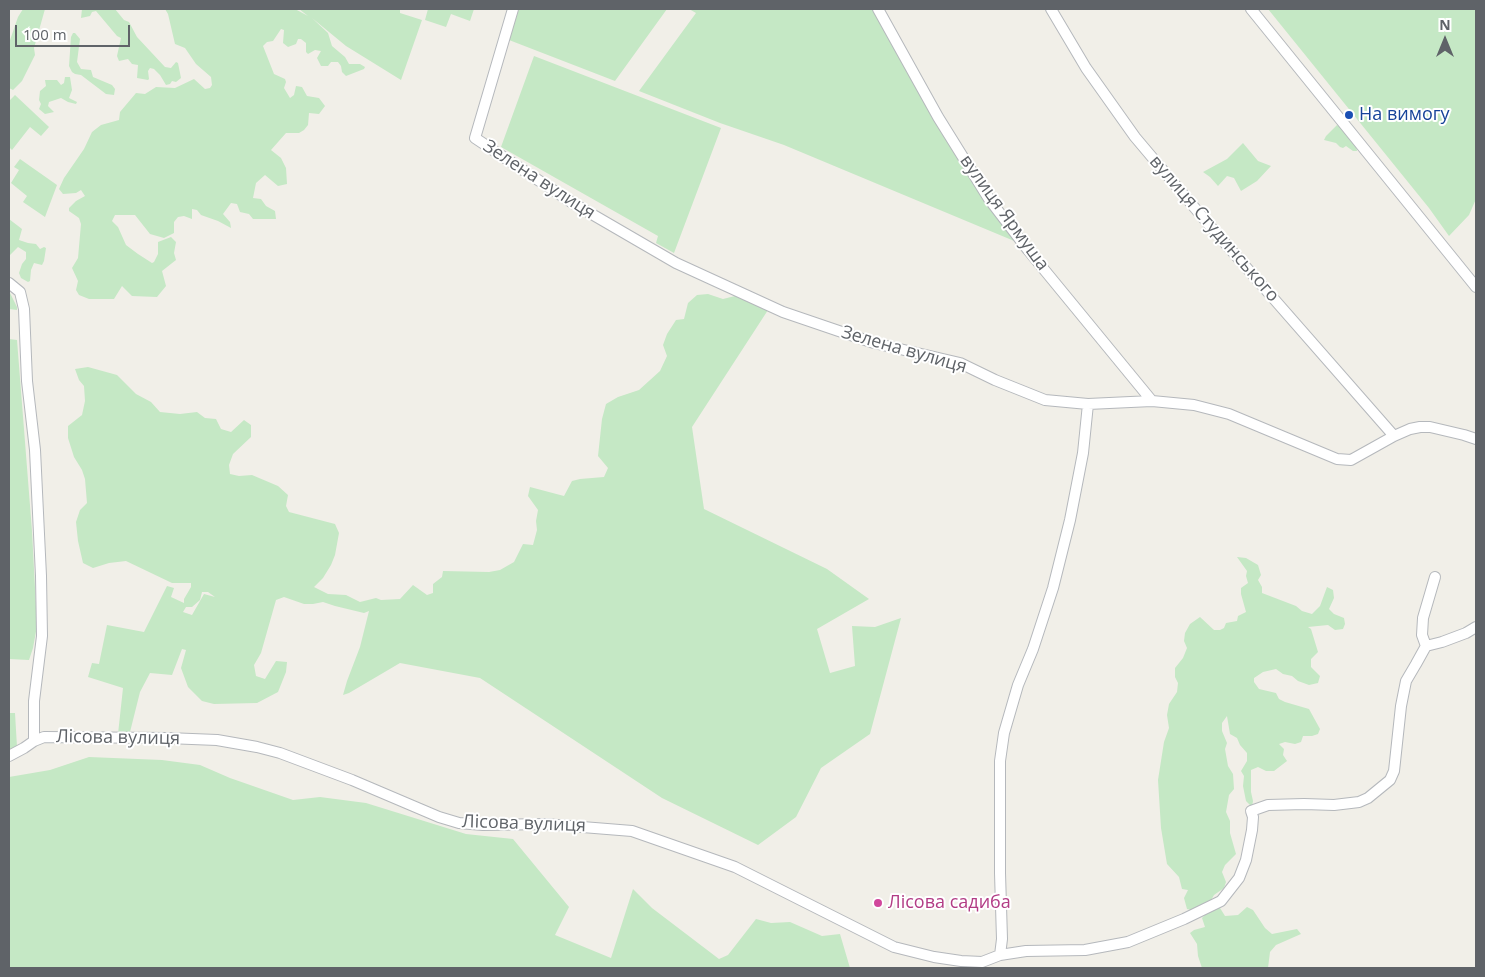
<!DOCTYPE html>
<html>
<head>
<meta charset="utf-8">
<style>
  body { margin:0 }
  #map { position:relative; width:1485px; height:977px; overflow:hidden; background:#f1efe8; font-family:"Open Sans",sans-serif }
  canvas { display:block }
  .frame { position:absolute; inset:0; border:10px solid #5f6368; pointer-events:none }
  .north { position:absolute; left:1420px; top:15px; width:50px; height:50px; -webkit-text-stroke:4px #fff; paint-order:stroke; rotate:0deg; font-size:14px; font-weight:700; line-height:20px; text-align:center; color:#5f6368 }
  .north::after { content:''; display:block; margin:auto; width:18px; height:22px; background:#5f6368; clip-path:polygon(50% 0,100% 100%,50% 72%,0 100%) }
  .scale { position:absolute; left:15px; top:25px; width:115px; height:22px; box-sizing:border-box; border:2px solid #5f6368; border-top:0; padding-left:6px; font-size:15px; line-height:18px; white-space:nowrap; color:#5f6368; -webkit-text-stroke:4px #fff; paint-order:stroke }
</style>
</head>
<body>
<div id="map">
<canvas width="1485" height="977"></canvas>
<div class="frame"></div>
<div class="north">N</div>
<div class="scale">100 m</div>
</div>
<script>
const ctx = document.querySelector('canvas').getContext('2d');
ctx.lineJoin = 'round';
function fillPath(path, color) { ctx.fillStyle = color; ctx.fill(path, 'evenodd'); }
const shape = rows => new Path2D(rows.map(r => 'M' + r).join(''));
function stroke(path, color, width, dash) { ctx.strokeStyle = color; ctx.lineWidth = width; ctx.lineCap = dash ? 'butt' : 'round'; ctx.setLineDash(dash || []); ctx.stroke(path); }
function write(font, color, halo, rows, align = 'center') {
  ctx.font = font + ' "Open Sans",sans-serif'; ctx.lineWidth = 4; ctx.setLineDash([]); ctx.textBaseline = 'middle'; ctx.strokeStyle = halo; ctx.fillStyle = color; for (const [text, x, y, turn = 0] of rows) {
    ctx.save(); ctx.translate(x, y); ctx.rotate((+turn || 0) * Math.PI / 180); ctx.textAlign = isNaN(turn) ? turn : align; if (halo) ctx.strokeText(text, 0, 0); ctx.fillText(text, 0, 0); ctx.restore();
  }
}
fillPath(shape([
  [23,9,45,9,34,48,35,55,22,81,13,90,9,88,9,43,18,17],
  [82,9,115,9,124,20,129,22,137,37,165,67,171,68,176,62,178,63,181,78,176,82,172,81,170,84,166,85,160,75,154,69,150,68,148,71,149,79,148,80,137,78,138,65,132,64,128,59,119,61,117,56,121,38,117,36,96,11,92,12,90,16,81,18],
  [165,9,295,9,308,16,299,9,400,9,400,13,422,20,401,80,346,46,312,18,328,33,332,46,345,57,349,64,360,64,365,67,364,69,346,76,342,72,341,66,338,62,331,62,328,66,321,66,317,58,321,51,315,50,308,54,306,52,306,43,301,39,298,39,296,44,288,47,283,43,284,30,281,29,273,41,267,42,263,46,274,74,285,79,286,82,284,88,290,98,294,95,296,86,302,87,307,96,319,98,325,106,319,114,309,113,308,125,304,130,299,133,286,133,271,150,281,158,286,168,287,184,278,186,265,175,256,183,253,198,261,199,266,206,275,211,276,219,253,219,249,214,240,212,237,204,231,203,223,214,230,222,231,228,218,221,201,215,197,210,192,209,192,219,184,216,178,217,174,222,174,233,164,238,150,234,135,215,115,215,112,221,118,227,126,245,138,254,152,263,154,262,158,254,158,242,171,237,176,242,174,253,176,260,162,271,166,286,157,297,132,296,122,286,114,299,89,299,79,295,76,290,78,281,72,268,78,258,81,224,79,218,69,211,69,208,76,201,85,196,81,190,76,193,63,194,59,189,64,178,84,149,92,132,101,125,119,120,120,112,136,93,145,94,156,87,175,88,194,79,205,89,210,88,212,85,211,77,196,64,185,48,175,44,168,14],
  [428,9,474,9,470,21,451,14,446,27,425,20],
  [519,9,667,9,615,81,509,40],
  [689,9,876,9,1019,243,784,145,720,123,639,91,696,13],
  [1268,9,1476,9,1476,199,1469,215,1449,236,1429,208],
  [73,33,75,33,80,39,77,62,81,69,91,70,93,77,112,85,115,89,114,95,106,94,81,75,75,74,72,72,69,66,71,37],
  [534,56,721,128,674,253,656,243,658,236,501,147],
  [65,77,70,77,72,90,69,98,77,102,76,104,68,102,61,98,49,102,48,106,54,112,45,114,39,109,41,104,39,100,40,91,46,86,45,80,57,80,61,85,64,83],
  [15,95,49,127,41,136,30,127,12,150,9,147,9,101],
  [1337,125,1342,128,1356,145,1357,151,1353,151,1346,146,1343,148,1340,147,1336,143,1324,140,1326,136],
  [1243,143,1258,161,1271,166,1257,181,1241,191,1234,178,1227,176,1218,186,1210,177,1203,172,1227,159],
  [20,159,57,185,45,217,23,202,27,196,11,183,19,170,14,167],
  [9,219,22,229,19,240,28,243,36,244,40,249,44,247,46,248,44,261,42,265,34,263,31,270,30,281,28,282,21,278,19,273,22,264,26,259,26,252,18,247,9,256],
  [9,291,17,307,17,310,9,309],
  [708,294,723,299,735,296,768,310,692,427,704,509,827,569,869,599,817,629,830,673,855,666,852,626,875,627,901,618,870,734,821,768,796,817,758,845,662,798,480,678,400,663,349,693,343,695,347,681,360,647,369,611,364,613,335,606,323,602,313,604,304,604,284,597,276,600,261,653,254,665,256,676,265,679,276,661,287,662,286,672,278,692,257,703,214,704,202,701,188,687,181,668,186,650,182,649,172,675,150,673,140,692,129,736,118,734,123,688,88,677,92,663,99,664,107,625,144,632,167,586,174,588,171,597,184,603,184,599,191,587,191,583,172,583,126,561,109,563,93,568,83,563,78,541,76,522,80,510,87,503,85,479,82,470,74,457,68,438,68,426,82,415,85,401,84,386,79,380,75,369,88,367,117,375,136,394,151,402,160,412,180,414,197,412,205,418,216,419,221,429,231,432,244,420,251,425,251,437,233,454,229,465,230,474,239,476,252,475,278,486,288,495,286,506,289,512,335,524,339,533,335,555,331,565,323,578,314,587,328,594,346,595,360,602,376,598,381,600,400,599,413,585,427,595,433,593,433,584,442,577,443,571,489,572,500,570,514,562,523,544,533,545,537,530,536,521,538,510,528,496,530,487,564,496,572,481,580,479,604,477,608,468,598,456,602,419,606,404,618,397,639,390,660,371,667,356,663,345,667,334,676,320,684,319,688,303,697,295],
  [202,592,208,592,215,597,204,594,192,615,183,612,186,607,192,607,200,600],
  [9,339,17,340,32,531,37,626,33,648,29,660,9,659],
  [1237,557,1246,558,1258,565,1261,575,1258,580,1262,587,1262,593,1296,606,1302,611,1312,614,1320,606,1327,587,1333,590,1334,598,1329,609,1334,614,1344,618,1345,624,1343,629,1335,630,1328,625,1308,627,1311,629,1318,652,1311,659,1311,667,1320,676,1318,683,1309,685,1298,681,1292,676,1283,674,1276,669,1263,672,1254,678,1254,682,1259,689,1276,693,1279,699,1285,702,1309,709,1320,729,1318,734,1312,736,1303,736,1301,742,1295,744,1285,742,1279,744,1284,749,1283,755,1287,761,1274,771,1266,771,1258,767,1251,770,1251,792,1253,801,1252,807,1246,801,1243,786,1244,776,1241,771,1247,761,1247,753,1240,745,1237,738,1230,734,1227,716,1222,723,1222,731,1227,743,1225,749,1228,766,1233,774,1234,789,1229,795,1226,812,1230,821,1230,833,1236,854,1225,865,1222,872,1226,882,1224,888,1214,895,1210,902,1195,911,1187,909,1184,898,1188,890,1182,889,1179,877,1167,864,1161,828,1158,780,1164,742,1169,728,1167,715,1169,704,1177,692,1178,683,1175,677,1175,668,1183,658,1187,648,1184,641,1185,633,1190,624,1200,617,1214,630,1220,630,1224,628,1226,623,1237,621,1238,616,1246,612,1241,594,1241,588,1248,583,1246,576,1247,571],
  [9,713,15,713,17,747,9,751],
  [89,757,162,760,200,765,230,778,293,800,320,797,366,803,466,834,513,839,569,907,555,935,611,958,633,889,652,908,719,959,728,955,756,919,771,923,790,922,822,936,840,934,850,968,9,968,9,777,50,770],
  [1247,907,1253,910,1265,928,1272,934,1297,929,1301,934,1276,945,1270,952,1268,968,1202,968,1198,956,1197,944,1190,933,1194,930,1205,927,1202,918,1210,910,1220,908,1225,916,1238,915]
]), '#c5e8c5');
const minor = shape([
  [513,9,475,138,571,202,676,263,783,312,874,343,960,363,995,380,1045,400,1088,404,1152,401,1194,405,1229,414,1337,459,1351,460,1394,436,1410,429,1420,427,1430,427,1464,435,1476,439],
  [878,9,938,117,989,199,1028,250,1152,401],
  [1051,9,1086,68,1135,137,1210,226,1394,436],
  [1251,9,1476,287],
  [9,283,20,292,24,309,27,381,35,450,41,576,42,636,34,701,34,741],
  [1426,646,1422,635,1423,618,1435,577],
  [9,756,24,748,34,741,44,737,167,738,217,740,257,747,280,753,352,780,439,817,459,823,483,825,545,824,632,831,735,867,894,947,934,957,961,961,982,962,1000,955,1026,951,1085,950,1128,942,1184,919,1221,901,1239,878,1246,860,1252,830,1253,817,1251,811,1268,805,1304,804,1334,805,1359,802,1368,798,1390,780,1394,771,1401,706,1406,681,1416,664,1426,646,1442,642,1466,633,1476,627],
  [1000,955,1002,939,1000,873,1000,761,1004,733,1018,685,1033,649,1053,588,1070,520,1083,453,1088,404]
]);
stroke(minor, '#b5b8bc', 12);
stroke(minor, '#fff', 10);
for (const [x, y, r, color] of [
  [1349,115,5,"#1a4fb4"],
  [878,903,5,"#d1479c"]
]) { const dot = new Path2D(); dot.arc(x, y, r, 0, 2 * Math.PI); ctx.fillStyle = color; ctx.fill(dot); stroke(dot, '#fff', 2); }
write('18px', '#164399', '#fff', [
  ["На вимогу",1359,115]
], 'left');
write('18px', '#5f6368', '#fff', [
  ["Зелена вулиця",539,180,33],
  ["вулиця Ярмуша",1004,213,54],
  ["вулиця Студинського",1214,229,49],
  ["Зелена вулиця",904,350,16],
  ["Лісова вулиця",118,738,1],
  ["Лісова вулиця",524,824,2]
]);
write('18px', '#b23c85', '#fff', [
  ["Лісова садиба",888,903]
], 'left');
</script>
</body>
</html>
